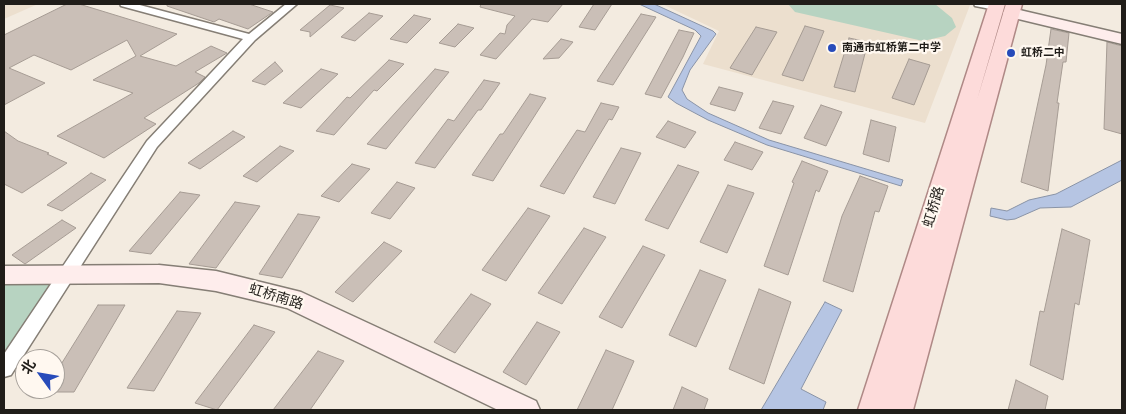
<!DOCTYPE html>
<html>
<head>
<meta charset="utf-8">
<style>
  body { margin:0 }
  #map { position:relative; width:1126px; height:414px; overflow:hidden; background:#f3ebe0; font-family:"Open Sans","Noto Sans SC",sans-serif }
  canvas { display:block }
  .frame { position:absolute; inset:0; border:5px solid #201d19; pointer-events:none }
  .north { position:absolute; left:15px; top:349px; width:50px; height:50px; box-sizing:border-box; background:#fff8f0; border:1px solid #a6a09a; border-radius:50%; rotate:302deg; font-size:14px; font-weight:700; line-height:20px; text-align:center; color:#201d19 }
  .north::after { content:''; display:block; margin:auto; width:18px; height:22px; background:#274bba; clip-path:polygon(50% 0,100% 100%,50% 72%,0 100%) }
</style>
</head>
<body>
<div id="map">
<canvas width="1126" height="414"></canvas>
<div class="frame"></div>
<div class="north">北</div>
</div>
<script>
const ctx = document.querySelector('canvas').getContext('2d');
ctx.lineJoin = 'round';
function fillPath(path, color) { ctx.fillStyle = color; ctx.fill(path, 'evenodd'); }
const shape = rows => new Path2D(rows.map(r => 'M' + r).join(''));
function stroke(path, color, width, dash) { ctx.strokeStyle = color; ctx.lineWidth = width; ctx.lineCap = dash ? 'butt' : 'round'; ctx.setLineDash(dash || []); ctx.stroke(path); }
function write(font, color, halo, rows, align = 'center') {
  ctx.font = font + ' "Open Sans","Noto Sans SC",sans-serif'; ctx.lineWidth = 4.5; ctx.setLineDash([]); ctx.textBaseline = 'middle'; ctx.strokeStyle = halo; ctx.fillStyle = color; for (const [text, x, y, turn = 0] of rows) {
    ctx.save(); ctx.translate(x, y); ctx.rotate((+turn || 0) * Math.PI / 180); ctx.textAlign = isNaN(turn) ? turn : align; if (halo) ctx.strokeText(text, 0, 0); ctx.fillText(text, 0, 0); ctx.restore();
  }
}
fillPath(shape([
  [4,4,38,4,4,19],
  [662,4,961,4,970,5,925,123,703,64,719,31]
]), '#ecdfce');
fillPath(shape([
  [788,4,935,4,952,18,956,27,945,36,923,41,795,12],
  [61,277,29,335,4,379,4,284]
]), '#b7d3c1');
const water = shape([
  [639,4,654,4,713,31,716,34,690,70,682,90,687,99,708,113,769,140,903,180,901,186,767,145,708,120,676,103,668,97,701,36,695,30,639,4],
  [1122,160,1122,180,1071,207,1040,208,1015,219,1007,220,990,216,991,208,1007,211,1029,200,1056,194,1122,160],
  [825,302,842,310,801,389,826,402,823,410,761,410,825,302]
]);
fillPath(water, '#b6c5e3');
stroke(water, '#8993a6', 1);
const building = shape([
  [67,4,79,4,177,34,140,56,176,66,211,46,227,53,195,72,205,77,199,83,144,118,156,124,104,158,57,136,133,93,93,80,136,56,127,40,71,70,34,55,9,68,45,83,4,105,4,35,67,4],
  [167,4,249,4,273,12,248,29,219,19,214,22,167,6,167,4],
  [481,4,563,4,548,22,532,19,496,59,480,55,500,33,505,34,507,25,515,16,480,7,481,4],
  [594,4,612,4,595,30,579,27,594,4],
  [330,5,344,8,310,37,310,32,300,30,330,5],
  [369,13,383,16,355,41,341,37,369,13],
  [641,14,656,17,613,85,597,81,641,14],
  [414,15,431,19,407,43,390,39,414,15],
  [458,24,474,28,455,47,439,43,458,24],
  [805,26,824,31,803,81,782,75,805,26],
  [756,27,777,32,752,75,730,68,756,27],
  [1051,29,1069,33,1066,62,1063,62,1057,103,1059,103,1048,191,1021,182,1046,65,1051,29],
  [679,30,694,33,683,57,661,98,645,94,679,30],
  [849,38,868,42,855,92,834,87,849,38],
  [561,39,573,42,559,58,543,59,561,39],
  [1107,42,1122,46,1122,134,1104,129,1107,42],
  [909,59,930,65,914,105,892,98,909,59],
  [389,60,404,64,377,91,374,90,334,135,316,131,347,97,350,98,389,60],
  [275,62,283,71,265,85,252,81,275,62],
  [321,69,338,74,301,108,283,103,321,69],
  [435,69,449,72,386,149,367,144,435,69],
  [484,80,500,83,481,110,478,110,435,168,415,163,448,119,454,121,484,80],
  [719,87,743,93,735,111,710,104,719,87],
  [530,94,546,98,493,181,472,175,500,134,503,134,530,94],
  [773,101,794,106,781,134,759,128,773,101],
  [601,103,619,107,612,120,609,119,564,194,540,186,577,130,585,132,601,103],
  [821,105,842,112,826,146,804,138,821,105],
  [871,120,896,127,889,162,863,154,871,120],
  [668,121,696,132,685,148,656,137,668,121],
  [4,131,18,141,49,153,47,154,67,163,22,193,4,184,4,131],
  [233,131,245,137,200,169,188,163,233,131],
  [735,142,763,152,752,170,724,160,735,142],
  [280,146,294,151,257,182,243,176,280,146],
  [621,148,641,153,615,204,593,197,621,148],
  [802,161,828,171,819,192,816,190,788,275,764,266,794,183,792,182,802,161],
  [352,164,370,169,339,202,321,196,352,164],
  [678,165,699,172,668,229,645,220,678,165],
  [91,173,106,180,62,211,47,205,91,173],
  [860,176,888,186,879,212,875,211,853,292,823,281,842,216,860,176],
  [397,182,415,188,390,219,371,213,397,182],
  [728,185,754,193,727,253,700,242,728,185],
  [180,192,200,195,151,254,129,251,180,192],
  [235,202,260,206,216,268,189,264,235,202],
  [528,208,550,216,506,281,482,270,528,208],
  [298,214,320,217,282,278,259,274,298,214],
  [62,220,76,228,25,264,12,255,62,220],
  [584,228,606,237,562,304,538,293,584,228],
  [1062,229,1090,240,1079,305,1075,303,1063,380,1030,365,1040,311,1044,312,1062,229],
  [384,242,402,251,353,302,335,292,384,242],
  [643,246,665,255,622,328,599,317,643,246],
  [700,270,726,280,696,347,669,335,700,270],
  [759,289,791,302,764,384,729,369,759,289],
  [471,294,491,304,455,353,434,342,471,294],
  [98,305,125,305,74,392,55,392,55,374,98,305],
  [177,311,201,313,154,391,127,388,177,311],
  [537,322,560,332,526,385,503,372,537,322],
  [254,325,275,332,217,410,195,403,254,325],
  [606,350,634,361,612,410,577,410,606,350],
  [318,351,344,361,310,410,273,410,318,351],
  [1016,380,1048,396,1045,410,1008,410,1016,380],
  [682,387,708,399,704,410,673,410,682,387]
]);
fillPath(building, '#cabfb7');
stroke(building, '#a69c94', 1);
const street = shape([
  [120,4,136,4,249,34,286,4,297,4,255,40,157,147,11,375,4,377,4,354,147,141,243,39,121,6,120,4],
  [974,4,995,4,1001,7,996,10,975,6,974,4]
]);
const secondary = shape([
  [1011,8,1122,34,1122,44,1006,16,1003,13,1006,10,1011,8],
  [159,265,216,271,301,292,536,401,540,410,498,410,287,308,216,291,159,283,4,284,4,266,159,265]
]);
const primary = shape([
  [989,4,1005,4,977,100,1006,4,1022,4,913,410,858,410,989,4]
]);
stroke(street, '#857e75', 3);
stroke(secondary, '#857e75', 3);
stroke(primary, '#af8986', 3);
fillPath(street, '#fff');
fillPath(secondary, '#feedec');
fillPath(primary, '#fddbda');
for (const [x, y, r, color] of [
  [832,48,5,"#274bba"],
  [1011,53,5,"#274bba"]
]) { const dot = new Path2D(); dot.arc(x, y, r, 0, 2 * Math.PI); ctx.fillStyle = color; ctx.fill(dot); stroke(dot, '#fff8f0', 2); }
write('bold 11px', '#201d19', '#fff8f0', [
  ["南通市虹桥第二中学",842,48],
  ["虹桥二中",1021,53]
], 'left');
write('14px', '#201d19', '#fff8f0', [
  ["虹桥路",934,207,-73],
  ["虹桥南路",276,297,17]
]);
</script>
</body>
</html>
